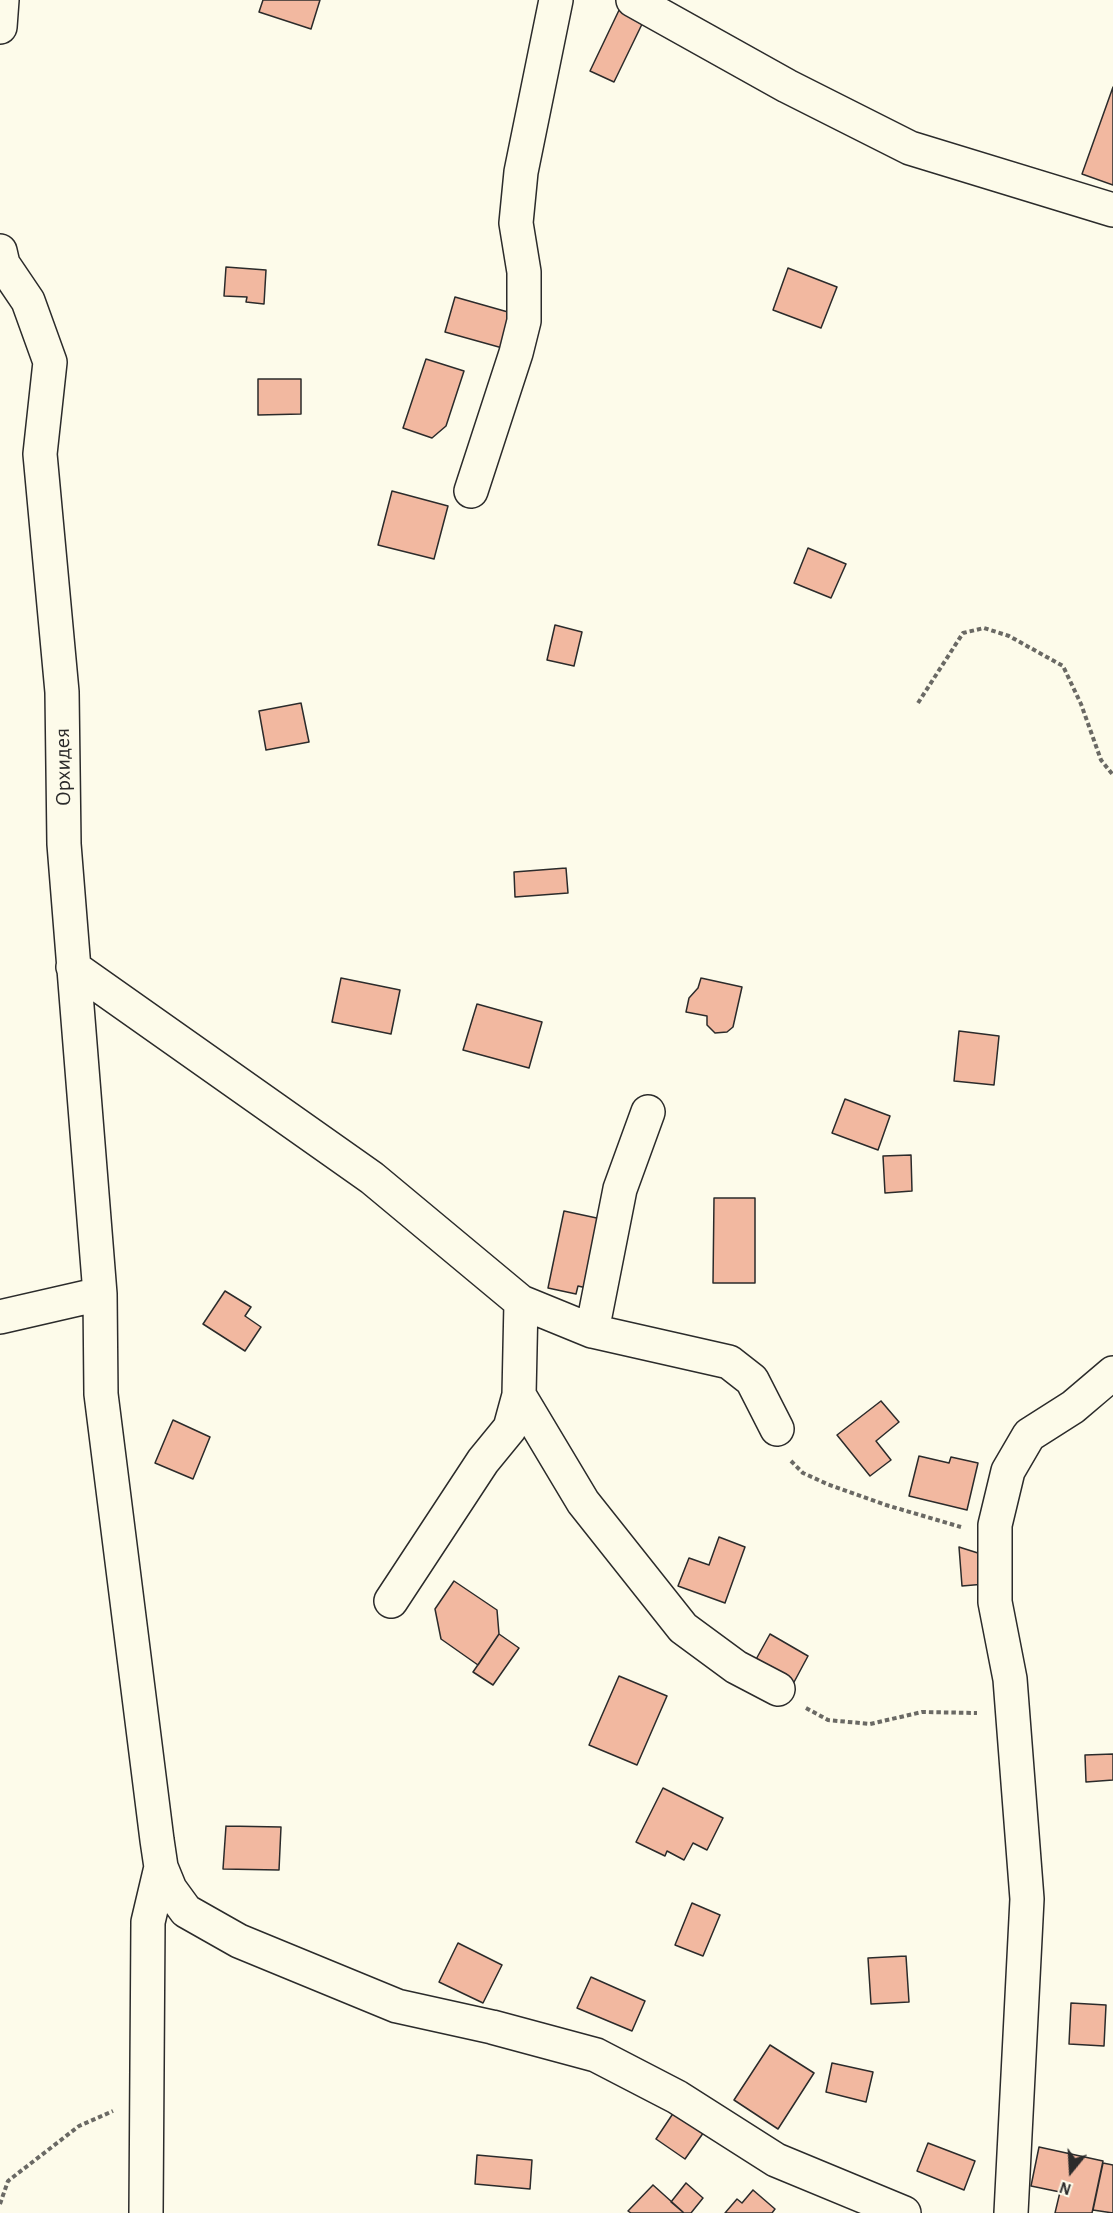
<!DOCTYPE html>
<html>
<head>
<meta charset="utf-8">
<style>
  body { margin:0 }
  #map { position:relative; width:1113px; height:2213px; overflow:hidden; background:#fdfbea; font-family:"Alegreya Sans",sans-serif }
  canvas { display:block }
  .north { position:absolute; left:1041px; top:2141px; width:60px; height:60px; -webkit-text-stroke:4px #fdfbea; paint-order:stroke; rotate:198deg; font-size:16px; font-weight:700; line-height:24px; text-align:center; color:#2b2b2b }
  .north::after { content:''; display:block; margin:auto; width:21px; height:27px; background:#2b2b2b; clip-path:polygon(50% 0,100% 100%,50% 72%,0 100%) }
</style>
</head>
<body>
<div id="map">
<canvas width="1113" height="2213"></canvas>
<div class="north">N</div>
</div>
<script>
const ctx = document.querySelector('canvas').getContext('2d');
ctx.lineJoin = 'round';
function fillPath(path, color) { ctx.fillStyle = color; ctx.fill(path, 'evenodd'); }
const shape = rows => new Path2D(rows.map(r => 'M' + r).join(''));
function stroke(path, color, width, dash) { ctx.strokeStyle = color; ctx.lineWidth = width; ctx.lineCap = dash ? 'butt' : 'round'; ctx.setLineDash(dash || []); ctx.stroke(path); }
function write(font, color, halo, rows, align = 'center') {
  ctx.font = font + ' "Alegreya Sans",sans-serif'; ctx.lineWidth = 4.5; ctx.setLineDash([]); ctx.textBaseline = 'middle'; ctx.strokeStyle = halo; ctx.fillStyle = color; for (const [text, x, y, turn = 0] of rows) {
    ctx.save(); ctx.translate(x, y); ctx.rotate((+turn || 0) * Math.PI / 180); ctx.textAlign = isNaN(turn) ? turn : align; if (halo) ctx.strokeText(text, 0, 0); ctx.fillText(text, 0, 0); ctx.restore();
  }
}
const building = shape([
  [263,0,320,0,311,29,259,12,263,0],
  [621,6,645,18,614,82,590,71,621,6],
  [1113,87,1113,185,1082,174,1113,87],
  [226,267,266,270,264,304,246,302,247,297,224,296,226,267],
  [788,268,837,287,821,328,773,310,788,268],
  [455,297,515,314,506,349,445,332,455,297],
  [426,359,464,371,446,426,432,438,403,428,426,359],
  [258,379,301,379,301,414,258,415,258,379],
  [392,491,448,506,434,559,378,545,392,491],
  [808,548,846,564,831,598,794,583,808,548],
  [555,625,582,632,574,666,547,660,555,625],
  [301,703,309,742,266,750,259,711,301,703],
  [566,868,568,893,515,897,514,872,566,868],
  [341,978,400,990,391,1034,332,1022,341,978],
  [701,978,742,987,733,1027,727,1032,715,1033,707,1025,707,1016,686,1012,689,998,698,988,701,978],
  [477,1004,542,1022,529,1068,463,1050,477,1004],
  [959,1031,999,1036,994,1085,954,1081,959,1031],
  [845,1099,890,1116,878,1150,832,1133,845,1099],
  [911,1155,912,1191,885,1193,883,1156,911,1155],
  [714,1198,755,1198,755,1283,713,1283,714,1198],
  [564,1211,606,1220,591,1289,578,1286,576,1294,548,1288,564,1211],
  [225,1291,251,1307,245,1316,261,1327,245,1351,203,1324,225,1291],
  [881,1401,899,1422,876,1441,891,1460,870,1476,837,1435,881,1401],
  [173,1420,210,1437,193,1479,155,1463,173,1420],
  [919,1456,949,1463,951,1457,978,1463,967,1510,909,1496,919,1456],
  [719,1537,745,1547,725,1603,678,1586,689,1558,709,1565,719,1537],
  [959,1547,981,1554,985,1584,962,1586,959,1547],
  [454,1581,497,1610,499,1634,478,1665,441,1639,435,1609,454,1581],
  [499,1634,519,1648,493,1685,473,1672,499,1634],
  [770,1634,808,1656,793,1684,754,1663,770,1634],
  [619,1676,667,1696,637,1765,589,1745,619,1676],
  [1113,1754,1113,1780,1086,1782,1085,1755,1113,1754],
  [663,1788,723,1818,707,1850,693,1843,684,1860,667,1851,665,1856,636,1842,663,1788],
  [226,1826,281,1827,279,1870,223,1869,226,1826],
  [692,1903,720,1915,703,1956,675,1945,692,1903],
  [458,1943,502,1965,483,2003,439,1982,458,1943],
  [906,1956,909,2002,871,2004,868,1958,906,1956],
  [591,1977,645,2001,632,2031,577,2008,591,1977],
  [1071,2003,1106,2005,1104,2046,1069,2044,1071,2003],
  [770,2045,814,2073,778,2129,734,2100,770,2045],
  [832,2063,873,2072,866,2102,826,2092,832,2063],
  [676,2109,706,2129,685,2159,656,2139,676,2109],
  [928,2143,975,2161,964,2190,917,2171,928,2143],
  [1039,2147,1103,2161,1092,2213,1055,2213,1060,2192,1031,2186,1039,2147],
  [477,2155,532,2160,530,2189,475,2184,477,2155],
  [1103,2163,1113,2165,1113,2213,1093,2210,1103,2163],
  [686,2183,703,2198,691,2213,684,2213,671,2202,686,2183],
  [653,2185,683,2212,682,2213,631,2213,628,2211,653,2185],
  [753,2190,775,2209,772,2213,725,2213,737,2199,742,2203,753,2190]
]);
fillPath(building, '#f2b8a0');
stroke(building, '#2b2b2b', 1.5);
const minor = shape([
  [633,0,787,86,910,148,1113,210],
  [0,27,2,0],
  [0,251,3,264,28,301,50,362,40,454,62,692,64,844,100,1294,101,1394,157,1840,161,1867,170,1889,186,1911,239,1941,397,2006,492,2027,596,2055,677,2097,776,2160,904,2213],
  [471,491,516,353,524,321,524,272,516,223,521,172,556,0],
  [73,967,372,1178,521,1302,592,1331,729,1362,752,1380,777,1429],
  [521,1302,519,1395,583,1502,683,1628,736,1667,778,1689],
  [0,1317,100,1294],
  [592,1331,620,1189,648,1112],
  [391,1601,483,1461,510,1428,519,1395],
  [146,2213,148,1922,161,1867],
  [1011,2213,1027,1899,1010,1679,995,1602,995,1525,1008,1471,1029,1435,1073,1407,1113,1373]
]);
stroke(minor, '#2b2b2b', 36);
stroke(shape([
  [918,703,963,633,984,628,1009,636,1063,666,1081,704,1101,760,1113,775],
  [791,1461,803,1473,827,1484,886,1505,961,1527],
  [806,1708,828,1720,870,1724,922,1712,977,1713],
  [0,2204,8,2181,79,2126,113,2111]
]), '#6a6964', 4, [4.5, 3]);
stroke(minor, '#fdfbea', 33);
write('22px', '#2b2b2b', '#fdfbea', [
  ["Орхидея",63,767,-91]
]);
</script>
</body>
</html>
